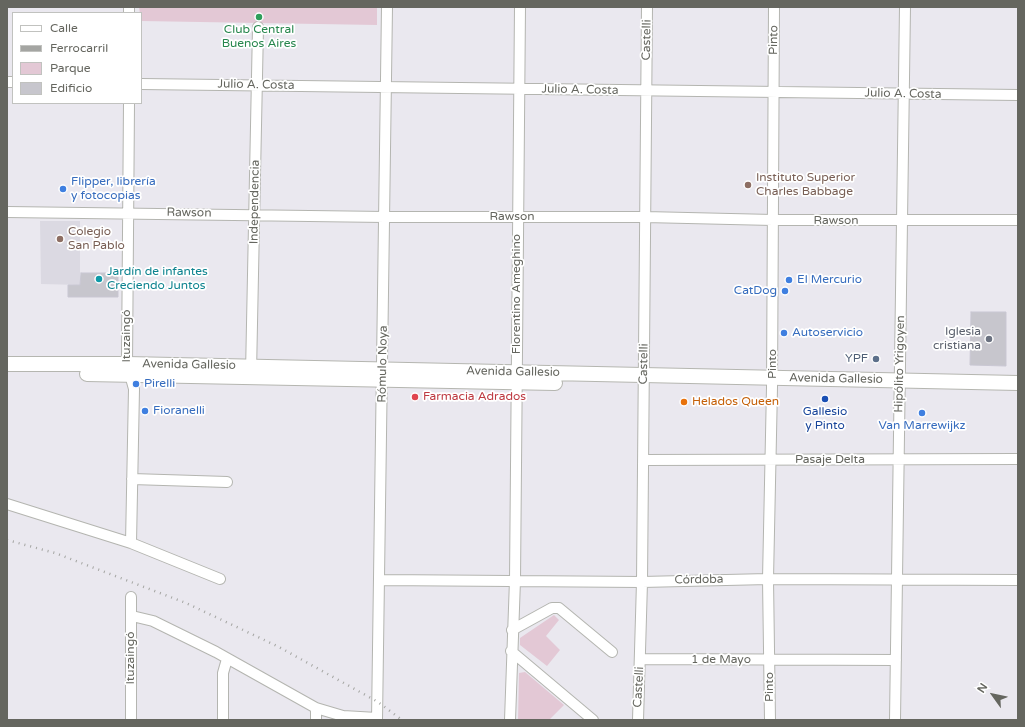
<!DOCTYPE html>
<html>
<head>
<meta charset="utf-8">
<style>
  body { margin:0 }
  #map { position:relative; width:1025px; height:727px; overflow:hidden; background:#eae8ef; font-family:"Varela Round",sans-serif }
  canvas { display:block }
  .frame { position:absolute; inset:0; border:8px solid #65665f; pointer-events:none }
  .legend { position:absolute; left:12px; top:12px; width:130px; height:92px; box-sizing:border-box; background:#fff; border:1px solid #c1c2bf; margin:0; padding:5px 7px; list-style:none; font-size:12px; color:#65665f }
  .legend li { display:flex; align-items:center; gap:8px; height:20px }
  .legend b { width:20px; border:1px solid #c1c2bf }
  .north { position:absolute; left:973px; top:675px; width:40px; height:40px; -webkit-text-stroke:3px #fff; paint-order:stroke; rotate:303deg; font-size:11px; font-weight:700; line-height:16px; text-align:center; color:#65665f }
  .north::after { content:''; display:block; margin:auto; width:14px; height:18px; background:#65665f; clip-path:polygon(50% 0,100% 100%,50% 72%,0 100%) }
</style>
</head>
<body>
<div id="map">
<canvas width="1025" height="727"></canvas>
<div class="frame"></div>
<ul class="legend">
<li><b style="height:5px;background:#fff"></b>Calle</li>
<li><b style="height:5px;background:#a4a5a2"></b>Ferrocarril</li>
<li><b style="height:11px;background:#e3c8d5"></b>Parque</li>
<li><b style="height:11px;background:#c7c6cd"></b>Edificio</li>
</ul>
<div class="north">N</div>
</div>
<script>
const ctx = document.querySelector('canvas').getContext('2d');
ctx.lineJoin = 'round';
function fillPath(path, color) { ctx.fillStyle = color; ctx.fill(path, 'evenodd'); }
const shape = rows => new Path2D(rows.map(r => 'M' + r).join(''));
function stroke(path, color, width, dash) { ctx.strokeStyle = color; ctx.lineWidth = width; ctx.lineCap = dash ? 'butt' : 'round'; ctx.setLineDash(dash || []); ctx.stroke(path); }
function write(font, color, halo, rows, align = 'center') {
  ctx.font = font + ' "Varela Round",sans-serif'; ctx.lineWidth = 3.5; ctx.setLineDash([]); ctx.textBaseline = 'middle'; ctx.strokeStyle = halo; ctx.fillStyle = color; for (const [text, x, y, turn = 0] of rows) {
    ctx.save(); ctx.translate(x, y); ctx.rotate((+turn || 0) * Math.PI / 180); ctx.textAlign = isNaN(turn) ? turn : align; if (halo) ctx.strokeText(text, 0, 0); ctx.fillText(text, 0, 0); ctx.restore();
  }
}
fillPath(shape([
  [40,221,80,221,80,285,41,284]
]), '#dbd9e2');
fillPath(shape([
  [139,7,377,7,377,25,141,21],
  [554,615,559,620,546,636,560,650,547,666,520,645,520,638],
  [525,672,564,705,549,720,518,720,519,673]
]), '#e3c8d5');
const building = shape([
  [81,273,118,273,118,297,68,297,68,285,80,285,81,273],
  [971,312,1006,312,1006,366,970,365,971,312]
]);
fillPath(building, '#c7c6cd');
stroke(building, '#c9c7d3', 1);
const minor = shape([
  [129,13,129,7],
  [7,82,13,82],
  [141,84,1018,95],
  [129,103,127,364,134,389,131,543],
  [7,212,385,217,645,217,773,220,1018,220],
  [251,373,258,27],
  [643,460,1018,459],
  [132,479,227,482],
  [7,504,131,543,220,579],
  [380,580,642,582,768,579,1018,580],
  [132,616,153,621,216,652,316,708,343,716,377,718],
  [512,630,552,608,559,608,612,652],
  [511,651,593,720],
  [641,659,896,660],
  [131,720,131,597],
  [223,720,223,673,227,659],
  [316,720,316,708],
  [377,720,387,7],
  [510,720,515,580,520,7],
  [638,720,642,582,647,7],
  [770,720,768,579,772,387,774,7],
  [895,720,905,7]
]);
const secondary = shape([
  [7,364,127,364,1018,383],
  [87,374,555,383]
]);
stroke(minor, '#b4b5b0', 12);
stroke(secondary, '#b5b6b0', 16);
stroke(minor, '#fff', 10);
stroke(secondary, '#fff', 14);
stroke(shape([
  [7,540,55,553,186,603,279,647,378,702,402,720]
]), '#a4a5a2', 2.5, [1, 5]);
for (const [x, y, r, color] of [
  [259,17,4,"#2e9e5b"],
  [748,185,4,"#8d6e63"],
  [63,189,4,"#3f7fe0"],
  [60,239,4,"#8d6e63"],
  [99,279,4,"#0f9aa8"],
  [789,280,4,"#3f7fe0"],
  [785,291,4,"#3f7fe0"],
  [784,333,4,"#3f7fe0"],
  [989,339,4,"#6b7280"],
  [876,359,4,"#5c6f8a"],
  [136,384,4,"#3f7fe0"],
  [415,397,4,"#e0444e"],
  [825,399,4,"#1a4fb4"],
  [684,402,4,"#e8710a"],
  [145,411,4,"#3f7fe0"],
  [922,413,4,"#3f7fe0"]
]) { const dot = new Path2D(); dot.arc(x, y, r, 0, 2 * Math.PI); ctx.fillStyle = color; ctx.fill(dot); stroke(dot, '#fff', 1.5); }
write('12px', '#27864d', '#fff', [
  ["Club Central",259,30],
  ["Buenos Aires",259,44]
]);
write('12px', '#65665f', '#fff', [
  ["Castelli",647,40,-89],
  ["Pinto",774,40,-89],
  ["Julio A. Costa",256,85,1],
  ["Julio A. Costa",580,90,1],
  ["Julio A. Costa",903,94,1],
  ["Independencia",255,202,-89],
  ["Rawson",189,213,1],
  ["Rawson",512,217],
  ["Rawson",836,221],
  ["Florentino Ameghino",517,294,-90],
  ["Ituzaingó",127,336,-90],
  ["Rómulo Noya",383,364,-89],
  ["Castelli",644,364,-89],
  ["Pinto",773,364,-90],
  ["Hipólito Yrigoyen",900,364,-89],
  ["Avenida Gallesio",189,365,1],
  ["Avenida Gallesio",513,372,1],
  ["Avenida Gallesio",836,379,1],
  ["Pasaje Delta",830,460],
  ["Córdoba",699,580,-1],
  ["Ituzaingó",131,658,-90],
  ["1 de Mayo",721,660],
  ["Castelli",639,687,-87],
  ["Pinto",770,687,-90]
]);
write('12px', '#785e54', '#fff', [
  ["Instituto Superior",756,178],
  ["Charles Babbage",756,192],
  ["Colegio",68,232],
  ["San Pablo",68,246]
], 'left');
write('12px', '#366cbe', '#fff', [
  ["Flipper, librería",71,182],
  ["y fotocopias",71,196],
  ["El Mercurio",797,280],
  ["CatDog",777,291,"right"],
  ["Autoservicio",792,333],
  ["Pirelli",144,384],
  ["Fioranelli",153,411],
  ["Van Marrewijkz",922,426,"center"]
], 'left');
write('12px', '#0d838f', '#fff', [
  ["Jardín de infantes",107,272],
  ["Creciendo Juntos",107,286]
], 'left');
write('12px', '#5b616d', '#fff', [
  ["Iglesia",981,332],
  ["cristiana",981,346]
], 'right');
write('12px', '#4e5e75', '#fff', [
  ["YPF",868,359]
], 'right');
write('12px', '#be3a42', '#fff', [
  ["Farmacia Adrados",423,397]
], 'left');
write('12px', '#c56008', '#fff', [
  ["Helados Queen",692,402]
], 'left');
write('12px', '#164399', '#fff', [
  ["Gallesio",825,412],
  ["y Pinto",825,426]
]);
</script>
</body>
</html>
